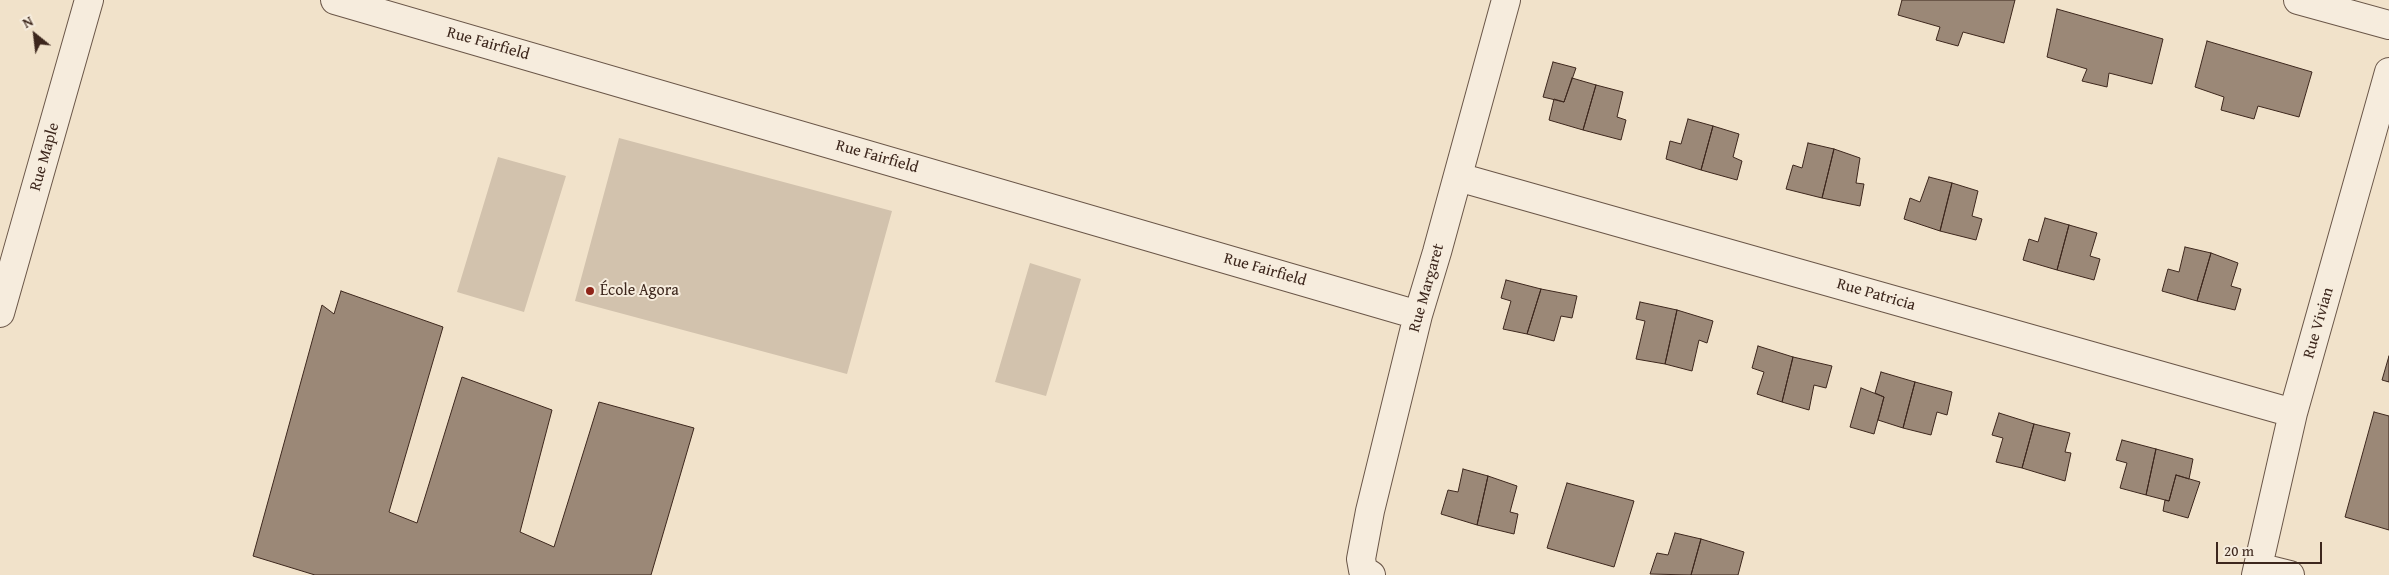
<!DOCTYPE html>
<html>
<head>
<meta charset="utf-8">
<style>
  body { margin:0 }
  #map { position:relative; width:2389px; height:575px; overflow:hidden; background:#f1e2ca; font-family:"Gentium Book Plus",serif }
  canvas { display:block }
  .north { position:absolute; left:10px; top:10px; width:50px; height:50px; -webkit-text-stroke:4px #f6ecdd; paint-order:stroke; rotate:331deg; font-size:14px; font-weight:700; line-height:20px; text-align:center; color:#3d271d }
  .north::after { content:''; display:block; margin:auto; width:18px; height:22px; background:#3d271d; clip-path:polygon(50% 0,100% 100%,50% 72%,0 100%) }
  .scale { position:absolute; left:2216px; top:542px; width:106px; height:22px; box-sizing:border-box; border:2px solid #3d271d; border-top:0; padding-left:6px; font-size:15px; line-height:18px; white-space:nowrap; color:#3d271d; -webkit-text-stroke:4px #f6ecdd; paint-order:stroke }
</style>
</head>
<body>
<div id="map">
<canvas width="2389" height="575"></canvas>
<div class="north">N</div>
<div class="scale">20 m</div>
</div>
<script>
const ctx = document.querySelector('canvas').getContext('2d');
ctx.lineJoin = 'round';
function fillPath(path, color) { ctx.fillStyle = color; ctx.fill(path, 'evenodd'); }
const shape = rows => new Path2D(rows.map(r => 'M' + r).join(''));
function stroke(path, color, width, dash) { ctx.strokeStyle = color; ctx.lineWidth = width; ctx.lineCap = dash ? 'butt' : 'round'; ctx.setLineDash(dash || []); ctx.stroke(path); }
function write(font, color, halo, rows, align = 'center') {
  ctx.font = font + ' "Gentium Book Plus",serif'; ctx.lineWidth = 4; ctx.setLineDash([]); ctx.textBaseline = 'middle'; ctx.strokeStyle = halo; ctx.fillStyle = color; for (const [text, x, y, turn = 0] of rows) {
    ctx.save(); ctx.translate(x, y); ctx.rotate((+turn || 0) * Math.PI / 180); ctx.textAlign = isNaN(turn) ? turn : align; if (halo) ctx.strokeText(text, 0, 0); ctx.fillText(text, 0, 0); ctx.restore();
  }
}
fillPath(shape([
  [619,138,892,211,847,374,575,301],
  [498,157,566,176,524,312,457,292],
  [1030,263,1081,279,1046,396,995,382]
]), '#d2c2ad');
const building = shape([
  [1902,0,2015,0,2004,43,1963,32,1958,46,1936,40,1940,27,1898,15,1902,0],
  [2057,9,2163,39,2152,84,2109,73,2107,87,2082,81,2087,69,2047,57,2057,9],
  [2207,41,2312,72,2299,117,2258,106,2254,119,2221,110,2224,97,2195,87,2207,41],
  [1553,62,1576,68,1564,102,1543,97,1553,62],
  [1572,78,1596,85,1583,130,1549,120,1554,99,1564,102,1572,78],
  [1596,85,1623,92,1617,117,1626,120,1621,140,1583,130,1596,85],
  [1688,119,1713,126,1701,170,1666,159,1670,141,1681,144,1688,119],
  [1713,126,1739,134,1733,157,1742,161,1737,180,1701,170,1713,126],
  [1808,143,1834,149,1822,198,1786,189,1793,165,1802,168,1808,143],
  [1834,149,1860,158,1856,183,1864,184,1860,206,1822,198,1834,149],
  [1929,177,1952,183,1940,231,1904,219,1910,198,1920,202,1929,177],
  [1952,183,1978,191,1972,216,1982,219,1976,240,1940,231,1952,183],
  [2045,218,2069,225,2057,270,2023,260,2029,239,2038,242,2045,218],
  [2069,225,2097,233,2090,256,2100,259,2094,280,2057,270,2069,225],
  [2185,247,2211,253,2197,301,2162,291,2168,269,2179,272,2185,247],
  [2211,253,2238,263,2231,286,2241,289,2235,310,2197,301,2211,253],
  [1506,280,1541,289,1527,334,1503,329,1511,301,1501,298,1506,280],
  [1541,289,1577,296,1572,318,1561,316,1554,341,1527,334,1541,289],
  [341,291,443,327,389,512,417,523,462,377,552,410,520,532,554,547,599,402,694,428,651,575,315,575,253,556,322,305,334,314,341,291],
  [1640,302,1677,310,1665,364,1636,359,1645,321,1636,319,1640,302],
  [1677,310,1713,321,1707,343,1699,340,1692,371,1665,364,1677,310],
  [1758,346,1793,357,1782,402,1757,394,1764,372,1752,368,1758,346],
  [2389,356,2389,382,2382,380,2389,356],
  [1793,357,1832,366,1826,388,1814,385,1809,410,1782,402,1793,357],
  [1881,372,1915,382,1903,428,1878,420,1884,397,1875,393,1881,372],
  [1915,382,1952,392,1947,415,1937,412,1931,435,1903,428,1915,382],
  [1861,388,1884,397,1874,434,1850,427,1861,388],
  [2374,412,2389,416,2389,530,2345,517,2374,412],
  [1999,413,2034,424,2022,468,1996,462,2003,438,1992,435,1999,413],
  [2034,424,2070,433,2065,452,2071,453,2065,481,2022,468,2034,424],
  [2122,440,2156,449,2146,495,2120,488,2127,463,2116,460,2122,440],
  [2156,449,2193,459,2189,479,2176,475,2169,501,2146,495,2156,449],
  [1463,469,1488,476,1477,525,1441,514,1448,490,1458,492,1463,469],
  [2176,475,2200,482,2188,518,2163,511,2165,500,2169,501,2176,475],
  [1488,476,1517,486,1510,512,1518,514,1514,534,1477,525,1488,476],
  [1567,483,1634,501,1614,567,1547,548,1567,483],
  [1675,533,1701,539,1691,575,1650,574,1657,553,1668,555,1675,533],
  [1701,539,1744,552,1738,575,1691,575,1701,539]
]);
fillPath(building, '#9b8877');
stroke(building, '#3d271d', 1);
const minor = shape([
  [335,0,1418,315],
  [2298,0,2389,25],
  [1458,177,2293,413],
  [0,313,89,0],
  [2258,567,2290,575],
  [1371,575,1363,570,1361,559,1370,511,1418,315,1437,252,1506,0],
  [2256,575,2293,413,2389,72]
]);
stroke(minor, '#6a5648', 30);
stroke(minor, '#f6ecdd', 28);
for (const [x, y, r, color] of [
  [590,291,5,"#8f2418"]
]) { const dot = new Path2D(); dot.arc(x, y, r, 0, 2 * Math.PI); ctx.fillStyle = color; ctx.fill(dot); stroke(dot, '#f6ecdd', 2); }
write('16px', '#3d271d', '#f6ecdd', [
  ["Rue Fairfield",488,44,16],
  ["Rue Maple",45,157,-74],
  ["Rue Fairfield",877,157,16],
  ["Rue Fairfield",1265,270,16],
  ["Rue Margaret",1427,288,-74],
  ["Rue Patricia",1876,295,16],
  ["Rue Vivian",2319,323,-74]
]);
write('16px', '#3d271d', '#f6ecdd', [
  ["École Agora",600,291]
], 'left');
</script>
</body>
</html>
